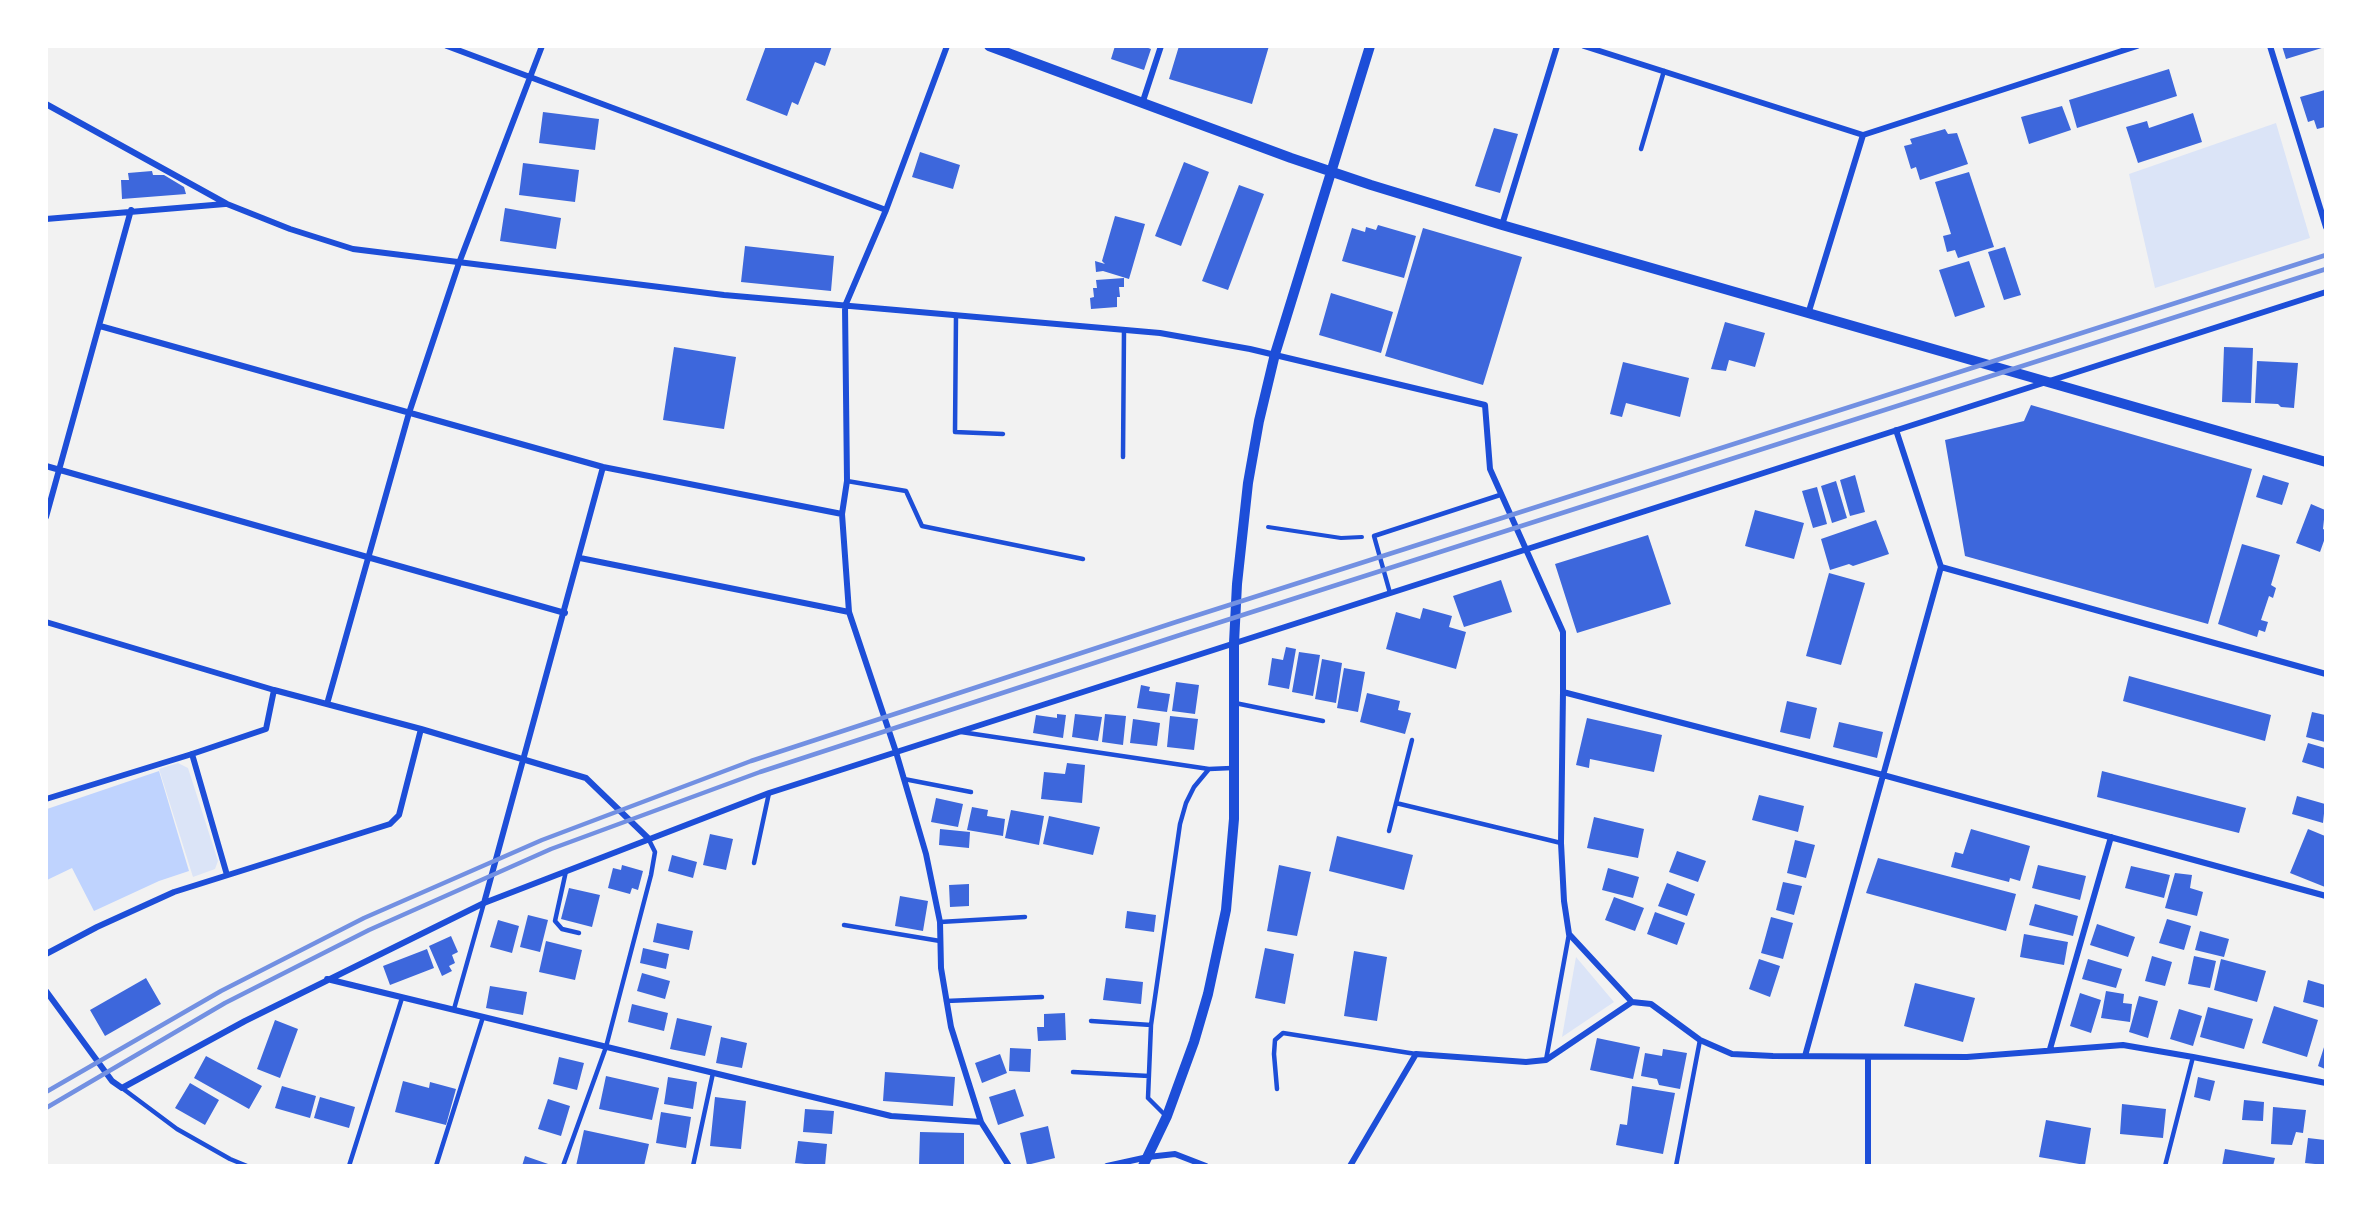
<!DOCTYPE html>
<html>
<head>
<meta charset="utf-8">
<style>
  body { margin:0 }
  #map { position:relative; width:2372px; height:1212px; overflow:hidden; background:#f2f2f2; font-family:Barlow,sans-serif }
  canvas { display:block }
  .frame { position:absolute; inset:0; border:48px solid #fff; pointer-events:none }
</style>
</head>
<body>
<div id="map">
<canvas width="2372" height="1212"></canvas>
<div class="frame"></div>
</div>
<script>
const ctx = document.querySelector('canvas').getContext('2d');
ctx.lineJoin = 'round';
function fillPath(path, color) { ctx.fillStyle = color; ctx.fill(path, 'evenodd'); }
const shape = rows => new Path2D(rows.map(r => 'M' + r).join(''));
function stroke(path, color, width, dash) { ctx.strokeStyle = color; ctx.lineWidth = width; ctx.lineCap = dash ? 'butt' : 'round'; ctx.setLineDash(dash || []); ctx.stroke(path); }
fillPath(shape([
  [2276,123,2310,238,2155,288,2129,174],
  [178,763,188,768,218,861,215,869,193,877,159,769],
  [1576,957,1614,1002,1562,1037]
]), '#dbe4f7');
fillPath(shape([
  [159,771,189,871,159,881,94,911,72,868,47,880,47,809]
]), '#bfd3fe');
fillPath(shape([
  [766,46,832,46,825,66,815,62,798,105,792,102,787,116,746,100],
  [1115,46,1143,46,1151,49,1144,70,1111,59],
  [1179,46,1269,46,1252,104,1169,79],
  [2282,46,2325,46,2325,47,2286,59],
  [2169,69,2177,96,2077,128,2069,100],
  [2325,90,2325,127,2317,129,2314,120,2308,122,2300,97],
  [2062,106,2071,130,2029,144,2021,117],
  [543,112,599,119,595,150,539,143],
  [2193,113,2202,142,2138,163,2126,127,2147,121,2149,128],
  [1494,128,1518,134,1500,193,1475,186],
  [1945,129,1948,134,1957,133,1968,164,1920,180,1916,167,1911,169,1904,146,1912,144,1910,139],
  [920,152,960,165,953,189,912,177],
  [1184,162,1209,172,1181,246,1155,236],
  [523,163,579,170,575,202,519,195],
  [152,171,153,175,164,175,184,187,186,194,122,199,121,180,129,180,128,173],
  [1969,172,1994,247,1958,258,1955,250,1947,252,1943,236,1951,234,1935,182],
  [1239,185,1264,194,1228,290,1202,281],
  [505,208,561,218,556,249,500,241],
  [1115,216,1145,224,1129,279,1103,271,1096,272,1095,261,1105,264,1102,261],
  [1378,225,1416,236,1404,278,1342,261,1352,228,1365,232,1366,227,1376,230],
  [1423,228,1522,257,1483,385,1385,356],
  [745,246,834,256,831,291,741,282],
  [2005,247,2021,295,2004,300,1988,252],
  [1969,261,1985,307,1955,317,1939,270],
  [1124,278,1124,287,1119,287,1120,297,1117,297,1117,307,1091,309,1090,298,1094,297,1093,288,1097,288,1096,280],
  [1331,293,1393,312,1381,353,1319,335],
  [1725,322,1765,333,1755,367,1729,360,1726,371,1711,369],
  [674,347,736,357,724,429,663,420],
  [2224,347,2253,348,2251,403,2222,402],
  [2257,361,2298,363,2294,408,2281,407,2278,404,2255,403],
  [1623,362,1689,378,1680,417,1626,403,1622,417,1610,414],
  [2031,405,2252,469,2208,624,1965,556,1945,440,2024,421],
  [1855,475,1865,512,1850,516,1840,480],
  [2263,475,2289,483,2282,505,2256,497],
  [1836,481,1847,518,1832,523,1821,486],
  [1817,487,1827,524,1813,528,1802,491],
  [2311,504,2325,510,2323,529,2325,530,2325,538,2320,552,2296,543],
  [1755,510,1804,523,1794,559,1745,546],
  [1876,520,1889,554,1853,566,1849,564,1830,570,1821,539],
  [1648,535,1671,604,1577,633,1555,564],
  [2242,544,2280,555,2271,585,2276,588,2273,598,2269,596,2261,620,2268,622,2265,632,2259,630,2257,637,2218,624],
  [1829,573,1865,583,1841,665,1806,656],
  [1501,580,1512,612,1464,627,1453,596],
  [1423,608,1452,616,1449,627,1466,632,1456,669,1386,649,1396,612,1420,619],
  [1286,647,1296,649,1289,689,1268,685,1272,658,1283,660],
  [1299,652,1320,655,1313,696,1292,692],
  [1322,659,1342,663,1336,703,1315,699],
  [1344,668,1365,672,1358,712,1337,708],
  [2129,676,2271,715,2265,741,2123,701],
  [1176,682,1199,685,1195,714,1172,711],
  [1141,685,1150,687,1149,691,1170,694,1167,712,1137,708],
  [1367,693,1400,701,1398,710,1411,713,1405,734,1360,722],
  [1787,701,1817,708,1810,739,1780,732],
  [2312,712,2325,715,2325,742,2306,737],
  [1057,714,1066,715,1063,738,1033,733,1036,715,1057,718],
  [1075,714,1102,717,1098,741,1072,737],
  [1105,714,1126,716,1123,745,1102,742],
  [1170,716,1198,719,1194,750,1167,747],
  [1587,718,1662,735,1654,772,1590,759,1589,768,1576,765],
  [1133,719,1160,723,1157,746,1130,743],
  [1839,722,1883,732,1877,758,1833,747],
  [2308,743,2325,748,2325,769,2302,762],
  [1067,763,1085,765,1082,803,1041,799,1044,772,1065,774],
  [2102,771,2246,808,2239,833,2097,797],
  [1759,795,1804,806,1798,832,1752,820],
  [2297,796,2325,804,2323,823,2292,814],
  [936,798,963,804,958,827,931,822],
  [972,807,988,810,987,816,1005,819,1003,836,967,830],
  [1011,810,1044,816,1039,845,1005,838],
  [1049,816,1100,827,1093,855,1043,844],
  [1594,817,1644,829,1638,858,1587,848],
  [940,829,970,832,969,848,939,845],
  [1971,829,2030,846,2020,881,2010,878,2009,882,1951,867,1955,852,1963,854],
  [2308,829,2325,836,2325,887,2290,873],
  [710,834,733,839,726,870,703,865],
  [1337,836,1413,855,1404,890,1329,871],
  [1795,840,1815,845,1806,878,1787,873],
  [1677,851,1706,861,1698,882,1669,872],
  [672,855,697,862,693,878,668,871],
  [1878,858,2016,894,2006,931,1866,893],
  [622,865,643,871,638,890,632,888,630,894,608,888,613,868,621,870],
  [1279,865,1311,872,1297,936,1267,931],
  [2038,865,2086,876,2080,900,2032,888],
  [2131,866,2170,875,2164,898,2125,888],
  [1608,868,1639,877,1633,898,1602,890],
  [2175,873,2192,875,2190,888,2203,892,2197,916,2165,908],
  [1783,882,1802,886,1794,915,1776,910],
  [1667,883,1695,894,1687,916,1658,906],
  [969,884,969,906,950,907,949,885],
  [569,888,600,895,592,927,561,919],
  [900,896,928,901,923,931,895,926],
  [1614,897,1644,908,1635,931,1605,920],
  [2035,904,2078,916,2073,936,2029,925],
  [1127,911,1156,915,1154,932,1125,928],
  [1655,912,1685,923,1677,945,1647,934],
  [528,915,548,920,540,952,520,947],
  [1771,917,1793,923,1783,959,1761,953],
  [2167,919,2191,926,2184,950,2159,943],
  [498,920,519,926,512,953,490,947],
  [657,923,693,931,689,950,653,942],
  [2097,924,2135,937,2128,957,2090,945],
  [2200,931,2229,939,2224,957,2195,950],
  [2024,934,2068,942,2064,965,2020,957],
  [451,936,458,952,452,955,455,963,449,966,452,971,442,976,429,946],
  [546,941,582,950,575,980,539,972],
  [643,948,669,954,666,969,640,963],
  [1265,948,1294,954,1285,1004,1255,998],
  [427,949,434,968,390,985,383,966],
  [1354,951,1387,957,1377,1021,1344,1016],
  [2152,956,2172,962,2165,986,2145,981],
  [2194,956,2216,961,2210,988,2188,984],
  [1759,959,1780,966,1770,997,1749,989],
  [2088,959,2122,969,2116,988,2082,979],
  [2221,959,2266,971,2257,1002,2214,990],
  [642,973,670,981,665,999,637,991],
  [146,978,161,1004,105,1036,90,1010],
  [1106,978,1143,982,1141,1004,1103,1000],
  [2308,980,2325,985,2325,1008,2303,1002],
  [1915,983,1975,998,1963,1042,1904,1026],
  [490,986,527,992,523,1015,486,1008],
  [2106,991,2124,994,2123,1003,2132,1004,2130,1022,2101,1018],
  [2080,993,2101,1000,2091,1033,2070,1026],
  [2139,996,2158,1001,2148,1038,2129,1032],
  [632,1004,668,1013,664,1031,628,1022],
  [2274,1006,2318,1020,2307,1057,2262,1043],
  [2208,1007,2253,1019,2244,1049,2200,1037],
  [2179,1009,2202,1016,2193,1046,2170,1039],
  [1065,1013,1066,1040,1038,1041,1037,1027,1044,1027,1044,1014],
  [677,1018,712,1026,705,1056,670,1049],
  [275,1020,298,1029,280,1078,257,1069],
  [721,1037,747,1043,742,1068,716,1063],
  [1597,1038,1640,1047,1633,1079,1590,1070],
  [2325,1044,2325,1069,2318,1066],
  [1010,1048,1031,1049,1030,1072,1009,1071],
  [1663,1049,1687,1053,1680,1089,1659,1085,1657,1079,1641,1076,1645,1053,1662,1056],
  [1000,1054,1007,1073,982,1083,975,1063],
  [206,1056,262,1086,249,1109,194,1078],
  [559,1057,584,1063,577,1090,553,1084],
  [885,1072,955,1077,953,1106,883,1101],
  [606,1076,659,1088,652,1120,599,1109],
  [668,1077,697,1082,693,1109,664,1104],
  [2198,1077,2215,1081,2210,1101,2194,1097],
  [403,1081,429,1088,430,1082,456,1089,446,1125,395,1112],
  [190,1083,219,1100,205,1125,175,1108],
  [282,1086,316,1096,310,1118,275,1108],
  [1632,1086,1675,1093,1663,1154,1616,1145,1620,1124,1627,1125],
  [1015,1089,1024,1116,998,1125,989,1097],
  [320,1097,355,1107,349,1128,314,1118],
  [715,1097,746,1101,741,1149,710,1146],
  [548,1099,570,1106,561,1136,538,1129],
  [2244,1100,2264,1102,2263,1121,2242,1120],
  [2122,1104,2166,1109,2163,1138,2120,1134],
  [2273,1107,2306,1110,2303,1133,2296,1132,2292,1145,2271,1144],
  [805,1109,834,1111,832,1134,803,1132],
  [661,1112,691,1117,686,1148,656,1143],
  [2046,1120,2091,1128,2085,1165,2039,1157],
  [1048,1126,1055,1158,1027,1165,1020,1133],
  [584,1130,649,1144,644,1166,576,1166],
  [920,1132,964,1133,964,1166,919,1166],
  [2308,1138,2325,1140,2325,1165,2305,1163],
  [798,1141,827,1144,825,1166,795,1163],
  [2225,1149,2275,1158,2273,1166,2222,1166],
  [525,1156,551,1165,551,1166,522,1166]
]), '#3d67dc');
stroke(shape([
  [1268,527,1341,538,1362,537]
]), '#1d4ed8', 4);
stroke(shape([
  [1641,149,1664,71],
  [956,315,955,432,1003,434],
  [1123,457,1124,330],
  [847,481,906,491,922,526,1083,559],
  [1390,593,1374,536,1500,495],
  [1235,703,1323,721],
  [961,732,1209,769],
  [904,779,971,792],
  [1396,803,1561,843],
  [1389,831,1412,740],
  [754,863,769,793],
  [566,871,555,921,562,929,579,933],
  [940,922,1025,917],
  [844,925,940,941],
  [946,1001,1042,997],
  [454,1009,484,903],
  [1091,1021,1151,1025],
  [1546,1060,1569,934],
  [1073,1072,1149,1076],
  [122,1088,177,1129,230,1159,247,1166],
  [1277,1089,1274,1054,1275,1040,1283,1033,1416,1054],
  [1166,1116,1148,1098,1151,1025,1180,824,1186,803,1194,787,1209,769,1232,768],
  [349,1166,402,998],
  [436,1166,483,1017],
  [563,1166,606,1047,651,875,655,852,648,838],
  [693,1166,713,1073],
  [1676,1166,1700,1040],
  [2165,1166,2193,1057]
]), '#1d4ed8', 4.5);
stroke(shape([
  [447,46,886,210],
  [947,46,886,210,845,306,847,481,842,514,849,612,896,752,926,854,940,922,941,968,951,1027,981,1122],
  [1584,46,1863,135,2137,46],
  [2270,46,2326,227],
  [46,104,227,204,290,229,353,249,724,295,1160,333,1250,349,1485,405,1490,469,1563,632,1563,692,1883,775,2326,896],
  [1142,104,1161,46],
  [46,219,225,204],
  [1502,225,1557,46],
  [1809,311,1863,135],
  [100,326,603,467,842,514],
  [1896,430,1941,567,2326,674],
  [46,466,565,613],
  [46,517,131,210],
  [580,558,849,612],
  [46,622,274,690,421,729,586,778,648,838],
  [1563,692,1561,843,1564,901,1569,934,1632,1002],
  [327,704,409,413,459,263,542,46],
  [192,754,227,875],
  [46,799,192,754,266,729,274,690],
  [484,903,603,467],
  [46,954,97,927,174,892,390,824,399,815,421,729],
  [327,979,891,1116,981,1122,1009,1166],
  [46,991,112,1081,122,1088,245,1021,484,903,769,793,2326,292],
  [2050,1049,2111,837],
  [1805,1056,1941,567],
  [1107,1166,1148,1157,1175,1154,1206,1166],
  [1350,1166,1416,1054,1526,1062,1546,1060,1632,1002,1651,1004,1700,1040,1732,1054,1773,1056,1967,1057,2123,1045,2193,1057,2326,1083],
  [1868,1166,1868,1057]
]), '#1d4ed8', 6);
stroke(shape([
  [989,46,1291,158,1371,185,1502,225,2326,462],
  [1143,1166,1167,1116,1194,1042,1208,994,1226,910,1234,819,1234,643,1237,584,1248,483,1259,421,1275,354,1370,46]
]), '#1d4ed8', 10);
stroke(shape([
  [46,1092,221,991,364,918,542,840,751,761,1176,622,2326,255],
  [46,1108,225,1003,369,930,551,849,760,772,1180,635,2326,269]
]), '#7290e2', 4.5);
</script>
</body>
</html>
